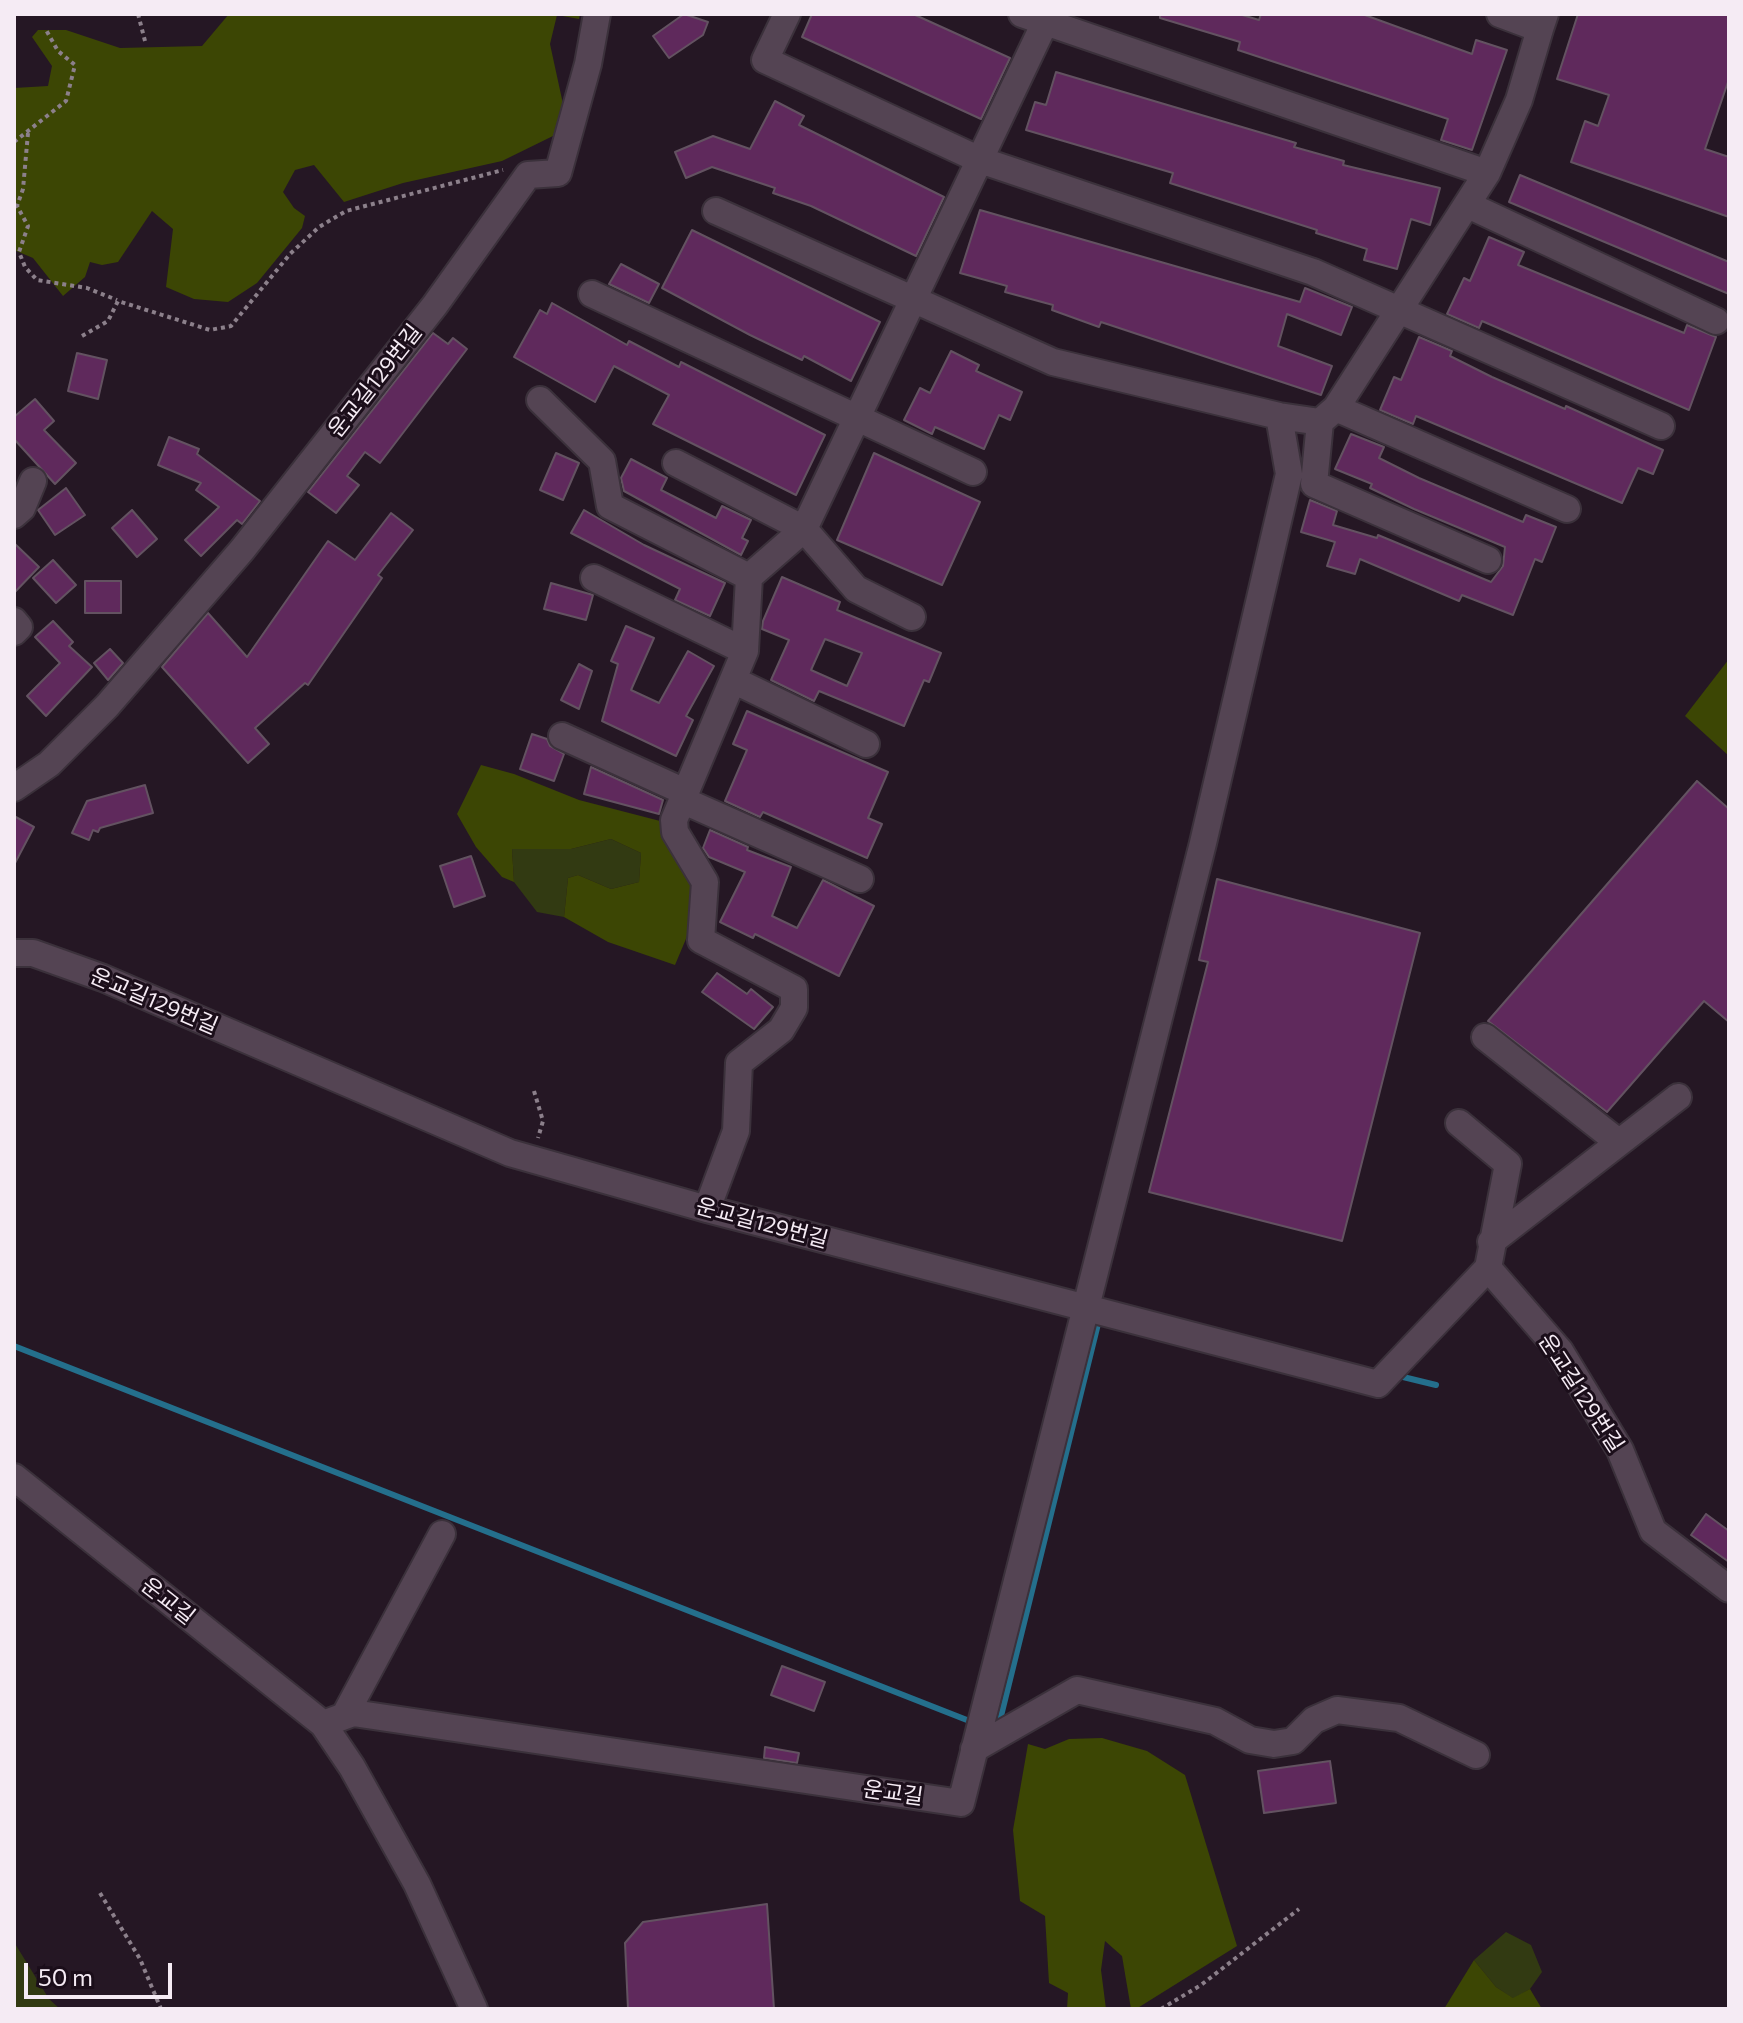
<!DOCTYPE html>
<html>
<head>
<meta charset="utf-8">
<style>
  body { margin:0 }
  #map { position:relative; width:1743px; height:2023px; overflow:hidden; background:#251724; font-family:Commissioner,sans-serif }
  canvas { display:block }
  .frame { position:absolute; inset:0; border:16px solid #f5ebf4; pointer-events:none }
  .scale { position:absolute; left:24px; top:1963px; width:148px; height:36px; box-sizing:border-box; border:4px solid #f5ebf4; border-top:0; padding-left:10px; font-size:24px; line-height:28px; white-space:nowrap; color:#f5ebf4; -webkit-text-stroke:6px #1b0e1a; paint-order:stroke }
</style>
</head>
<body>
<div id="map">
<canvas width="1743" height="2023"></canvas>
<div class="frame"></div>
<div class="scale">50 m</div>
</div>
<script>
const ctx = document.querySelector('canvas').getContext('2d');
ctx.lineJoin = 'round';
function fillPath(path, color) { ctx.fillStyle = color; ctx.fill(path, 'evenodd'); }
const shape = rows => new Path2D(rows.map(r => 'M' + r).join(''));
function stroke(path, color, width, dash) { ctx.strokeStyle = color; ctx.lineWidth = width; ctx.lineCap = dash ? 'butt' : 'round'; ctx.setLineDash(dash || []); ctx.stroke(path); }
function write(font, color, halo, rows, align = 'center') {
  ctx.font = font + ' Commissioner,"Noto Sans KR",sans-serif'; ctx.lineWidth = 6; ctx.setLineDash([]); ctx.textBaseline = 'middle'; ctx.strokeStyle = halo; ctx.fillStyle = color; for (const [text, x, y, turn = 0] of rows) {
    ctx.save(); ctx.translate(x, y); ctx.rotate((+turn || 0) * Math.PI / 180); ctx.textAlign = isNaN(turn) ? turn : align; if (halo) ctx.strokeText(text, 0, 0); ctx.fillText(text, 0, 0); ctx.restore();
  }
}
fillPath(shape([
  [611,839,641,853,639,882,611,889,578,875,568,878,564,917,537,912,514,882,512,849,571,849],
  [1506,1932,1531,1945,1542,1972,1530,1989,1514,1999,1496,1987,1474,1960],
  [14,1942,49,1999,60,2009,14,2009]
]), '#323a12');
fillPath(shape([
  [229,14,580,14,579,19,557,15,550,44,563,104,555,135,502,161,403,183,344,202,314,165,295,170,283,192,294,208,305,216,302,228,257,283,228,302,194,299,166,287,173,229,152,211,118,262,102,265,90,262,85,277,63,296,33,258,14,250,14,88,48,86,52,66,32,37,38,30,66,30,120,48,202,46],
  [1729,659,1729,756,1685,716],
  [481,765,514,774,579,800,664,822,693,878,696,915,675,965,608,942,564,917,568,878,578,875,611,889,639,882,641,853,611,839,571,849,512,849,514,882,502,877,476,847,457,814],
  [1102,1738,1147,1751,1185,1775,1237,1946,1136,2009,1131,2009,1122,1956,1105,1941,1101,1970,1106,2009,1067,2009,1068,1993,1049,1983,1045,1916,1020,1901,1013,1830,1028,1744,1045,1749,1069,1739],
  [1474,1960,1496,1987,1513,1998,1530,1989,1542,2009,1444,2009]
]), '#3c4604');
stroke(shape([
  [14,1346,972,1722],
  [1399,1376,1436,1385],
  [999,1724,1098,1324]
]), '#246f8c', 6);
const building = shape([
  [684,14,708,22,703,35,669,58,653,36,684,14],
  [812,14,913,14,1010,58,981,119,802,37,812,14],
  [1160,14,1239,14,1259,20,1261,14,1362,14,1472,54,1476,40,1507,50,1472,150,1441,140,1448,119,1238,50,1240,42,1160,18,1160,14],
  [1578,14,1729,14,1729,79,1705,149,1729,157,1729,217,1571,162,1585,121,1598,126,1609,95,1557,79,1578,14],
  [1056,72,1296,143,1294,147,1344,161,1343,165,1440,188,1430,225,1411,219,1397,269,1364,260,1367,249,1316,233,1317,230,1170,183,1173,173,1026,130,1035,102,1046,105,1056,72],
  [775,101,804,116,799,125,944,197,916,256,811,206,773,193,775,188,712,167,686,178,675,152,713,136,750,149,775,101],
  [1520,175,1729,262,1729,294,1509,202,1520,175],
  [980,210,1300,302,1305,288,1352,307,1341,335,1287,314,1278,346,1332,366,1321,395,1101,322,1099,327,1052,310,1053,305,1005,292,1007,286,960,273,980,210],
  [692,230,880,322,851,381,804,356,802,360,750,335,662,288,692,230],
  [1489,237,1524,252,1518,265,1684,333,1687,325,1716,337,1689,410,1482,321,1479,328,1447,314,1464,278,1470,281,1489,237],
  [621,264,659,284,649,303,609,284,621,264],
  [552,303,627,345,629,341,679,367,681,362,825,435,796,495,653,424,669,395,614,366,595,402,514,357,540,310,547,314,552,303],
  [433,333,448,344,453,338,467,349,380,463,365,452,347,476,359,485,336,513,308,492,433,333],
  [1419,337,1452,351,1450,356,1492,377,1565,409,1566,406,1663,450,1653,474,1638,468,1622,503,1416,416,1413,424,1380,410,1394,377,1401,380,1419,337],
  [951,351,979,365,976,371,1022,392,1010,420,999,415,984,449,935,427,932,434,904,420,920,388,930,393,951,351],
  [77,353,107,360,98,399,68,391,77,353],
  [35,399,54,421,44,430,76,463,55,484,14,439,14,417,35,399],
  [1351,434,1384,447,1379,458,1419,478,1523,522,1526,515,1556,527,1542,562,1535,559,1513,615,1462,595,1459,601,1360,559,1355,574,1327,566,1335,542,1301,532,1310,500,1337,511,1333,525,1377,538,1378,535,1491,582,1503,566,1505,547,1414,509,1370,488,1372,484,1335,469,1351,434],
  [169,437,199,449,197,454,260,501,242,524,237,520,201,556,185,540,219,507,196,490,201,483,158,465,169,437],
  [556,453,579,463,563,500,540,490,556,453],
  [874,453,980,502,942,585,837,540,874,453],
  [631,459,667,478,661,490,716,518,722,506,751,520,742,538,748,541,741,555,624,491,621,478,631,459],
  [66,488,85,515,55,535,38,510,66,488],
  [132,510,157,539,137,557,112,528,132,510],
  [584,510,644,545,725,583,710,616,675,600,680,589,571,533,584,510],
  [391,513,413,530,378,575,382,578,308,685,305,683,255,728,269,744,248,763,162,667,208,613,247,657,328,541,355,560,391,513],
  [14,543,39,567,14,593,14,543],
  [53,560,76,585,56,603,33,578,53,560],
  [782,577,840,602,837,610,941,653,929,682,924,680,904,726,819,691,814,701,771,680,789,640,762,629,763,621,782,577],
  [825,639,862,653,847,686,811,670,825,639],
  [85,581,121,581,121,613,85,613,85,581],
  [551,583,593,595,586,620,544,609,551,583],
  [53,621,73,642,69,646,92,667,46,716,27,696,60,663,35,637,53,621],
  [626,626,654,638,631,690,659,703,688,651,714,666,686,716,693,720,676,756,602,721,618,664,611,661,626,626],
  [110,649,123,663,108,680,94,663,110,649],
  [579,664,592,671,579,709,561,700,579,664],
  [747,711,888,772,868,818,882,824,867,858,763,812,760,817,725,801,747,750,733,744,747,711],
  [532,734,547,739,550,746,564,754,554,781,520,769,532,734],
  [591,767,663,800,659,814,584,794,591,767],
  [1697,781,1729,809,1729,1022,1704,1001,1607,1112,1488,1021,1697,781],
  [145,785,153,813,100,828,98,832,93,830,89,840,72,833,87,801,145,785],
  [14,816,34,827,14,865,14,816],
  [710,830,748,847,747,850,791,867,772,916,797,928,823,880,874,906,839,976,755,934,753,938,720,922,745,872,709,857,703,848,710,830],
  [471,856,485,896,454,907,440,866,471,856],
  [1217,879,1420,933,1342,1241,1149,1192,1208,962,1199,960,1217,879],
  [717,973,747,994,751,989,773,1007,754,1029,702,992,717,973],
  [1706,1514,1729,1531,1729,1562,1691,1535,1706,1514],
  [782,1666,825,1682,814,1711,771,1695,782,1666],
  [765,1747,799,1753,797,1763,764,1758,765,1747],
  [1330,1761,1336,1803,1264,1813,1258,1771,1330,1761],
  [767,1904,774,2009,628,2009,625,1943,643,1922,767,1904]
]);
fillPath(building, '#5f295c');
stroke(building, '#635261', 2);
const minor = shape([
  [787,14,765,60,980,160,1313,272,1661,426],
  [1022,14,1487,173],
  [1500,14,1540,29,1545,14],
  [1468,205,1716,321],
  [716,211,1053,362,1279,416,1320,422,1336,408,1487,173,1519,100,1540,29],
  [592,294,973,472],
  [540,400,602,461,610,506,749,577],
  [1336,408,1567,509],
  [1320,422,1314,484,1488,560],
  [676,463,804,529,856,589,912,617],
  [14,515,22,508,33,481],
  [594,578,745,651],
  [14,621,19,627,14,632],
  [733,680,866,744],
  [562,736,685,792],
  [14,788,49,764,107,706,242,550,435,305,528,175,558,173,588,64,597,14],
  [682,800,860,879],
  [14,953,33,953,103,978,510,1153,707,1209,1378,1384,1488,1268,1508,1164,1459,1123],
  [1485,1037,1617,1141],
  [707,1209,736,1131,739,1063,781,1030,794,1008,794,989,701,940,705,882,675,832,674,820,745,651,749,577,804,529,1049,14],
  [1491,1242,1678,1097],
  [1488,1268,1560,1351,1620,1450,1653,1531,1729,1589],
  [14,1477,323,1724,352,1767,417,1884,474,2009],
  [346,1713,442,1534],
  [323,1724,353,1713,961,1803,1203,843,1289,474,1279,416],
  [974,1749,1077,1690,1215,1721,1250,1740,1274,1744,1293,1741,1314,1720,1337,1710,1399,1718,1476,1755]
]);
stroke(minor, '#3b313b', 30);
stroke(shape([
  [138,14,145,41],
  [28,133,23,189,17,206,28,226,19,252,25,267,37,280,87,288,117,300],
  [14,142,66,101,75,65,58,51,46,30],
  [82,336,108,321,118,301,210,330,231,326,290,254,319,227,346,211,503,170],
  [534,1091,543,1121,538,1138],
  [100,1893,140,1959,161,2009],
  [1161,2009,1201,1985,1299,1909]
]), '#8c808b', 4, [4, 4]);
stroke(minor, '#544453', 26);
write('22px', '#f5ebf4', '#1b0e1a', [
  ["운교길129번길",375,381,-52],
  ["운교길129번길",154,1001,23],
  ["운교길129번길",762,1223,15],
  ["운교길129번길",1581,1393,57],
  ["운교길",168,1601,38],
  ["운교길",893,1793,8]
]);
</script>
</body>
</html>
